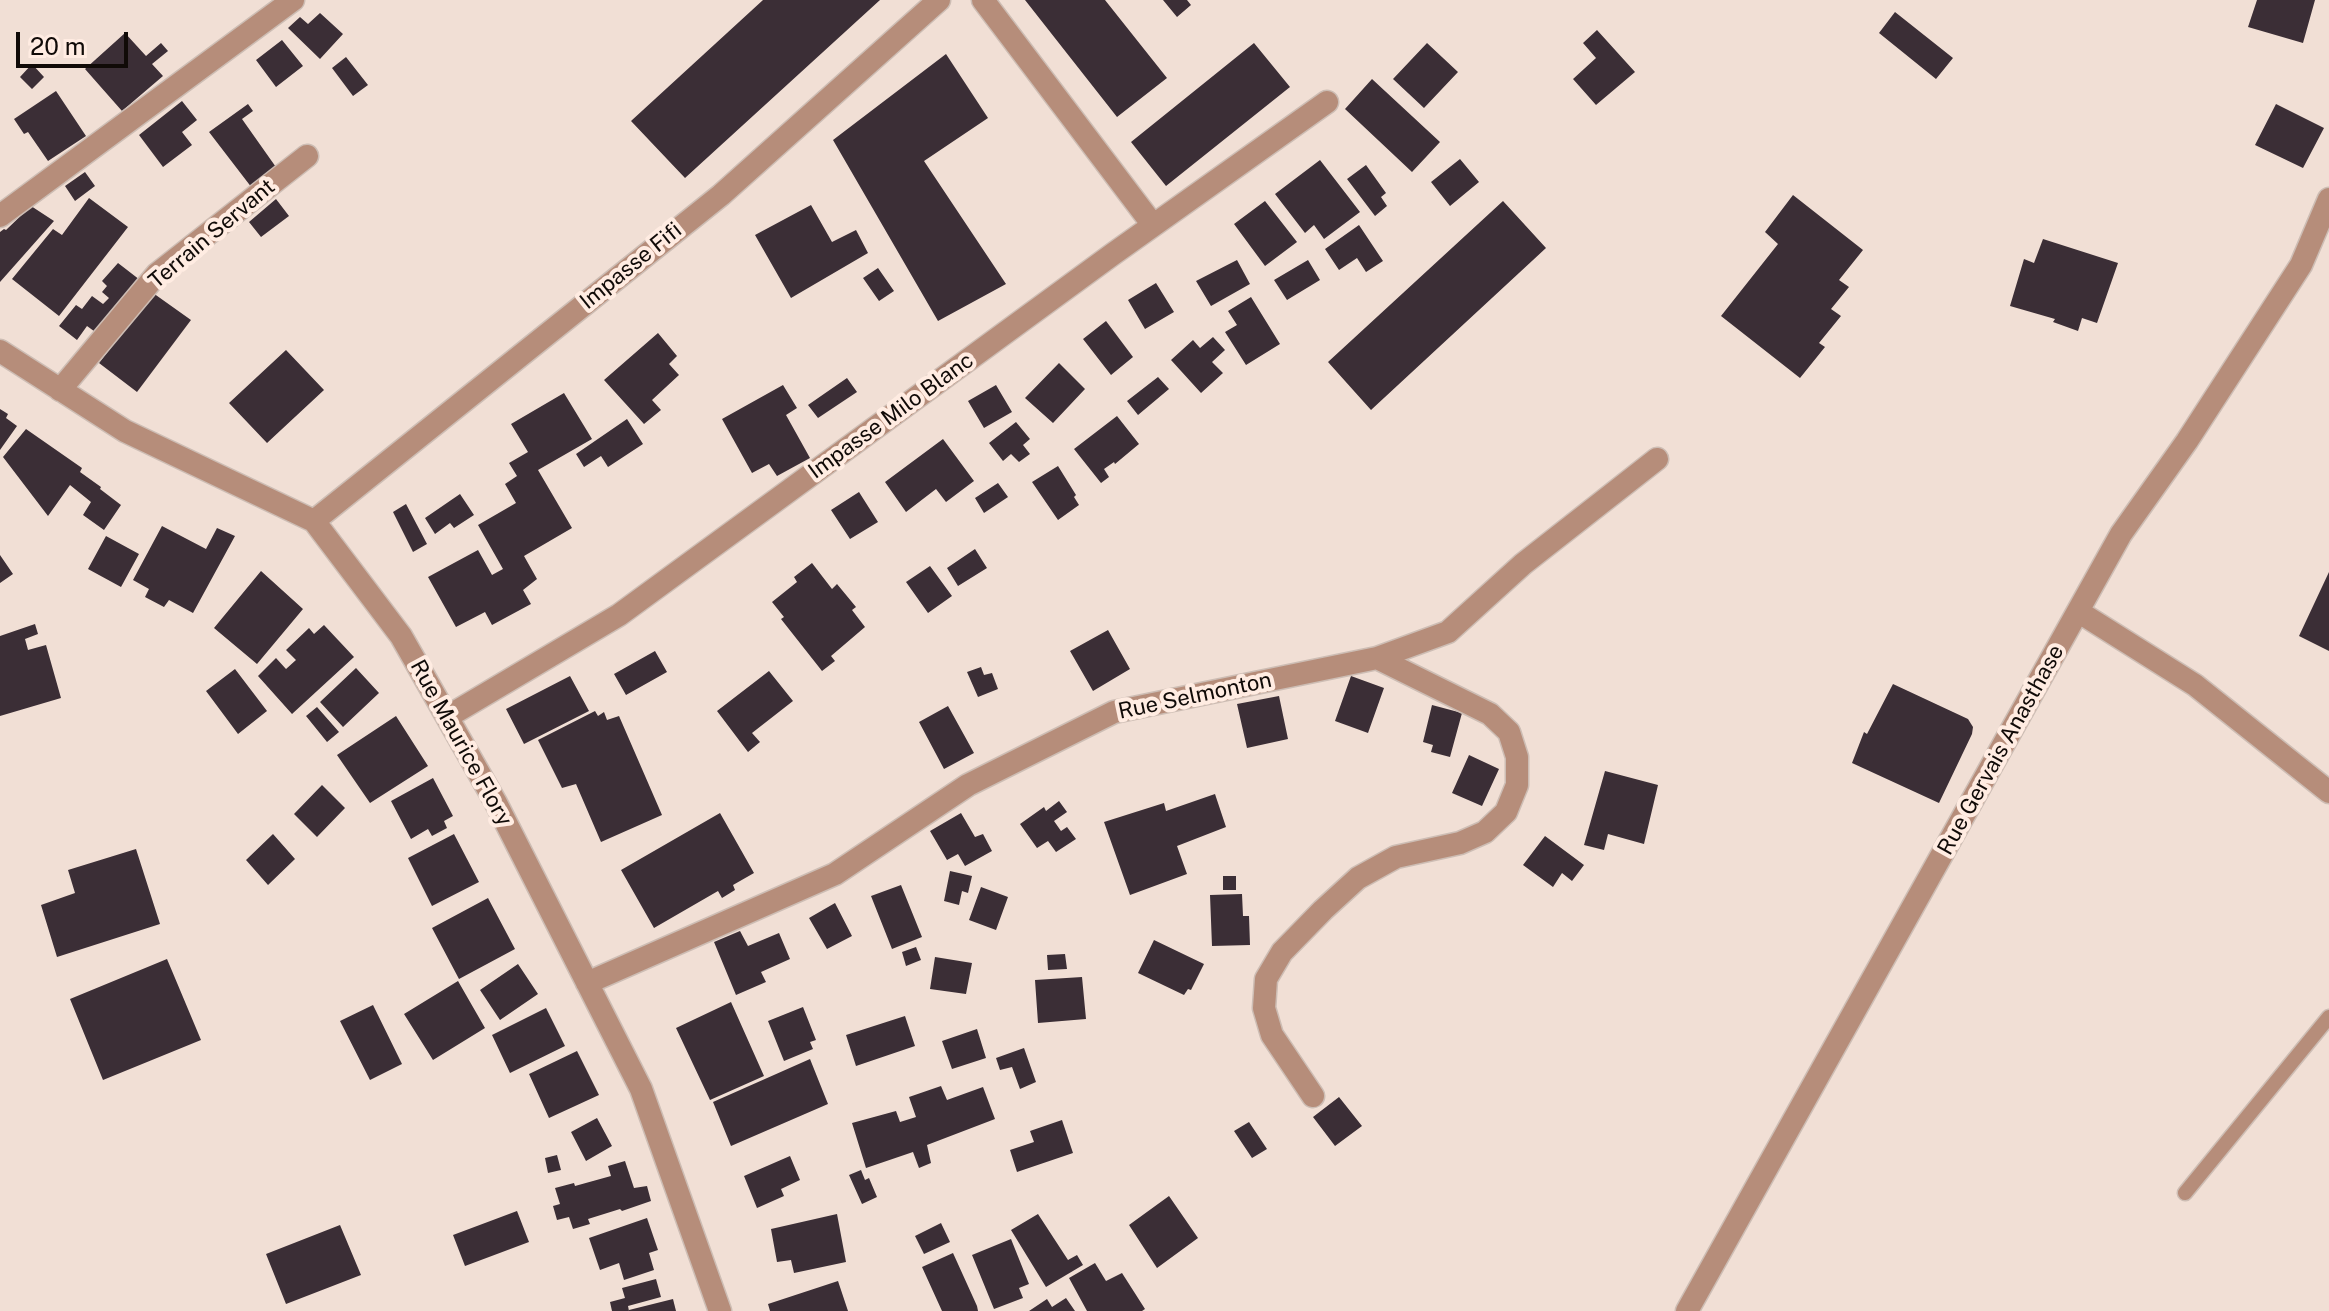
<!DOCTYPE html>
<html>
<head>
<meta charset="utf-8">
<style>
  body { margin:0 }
  #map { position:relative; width:2329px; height:1311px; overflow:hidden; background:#f1dfd5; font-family:"Public Sans",sans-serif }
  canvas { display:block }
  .scale { position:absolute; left:16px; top:32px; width:112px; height:36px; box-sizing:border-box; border:4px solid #100a07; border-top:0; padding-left:10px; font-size:24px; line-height:28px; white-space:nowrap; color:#100a07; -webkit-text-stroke:6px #ffece2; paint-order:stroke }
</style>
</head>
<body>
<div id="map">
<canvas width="2329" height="1311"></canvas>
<div class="scale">20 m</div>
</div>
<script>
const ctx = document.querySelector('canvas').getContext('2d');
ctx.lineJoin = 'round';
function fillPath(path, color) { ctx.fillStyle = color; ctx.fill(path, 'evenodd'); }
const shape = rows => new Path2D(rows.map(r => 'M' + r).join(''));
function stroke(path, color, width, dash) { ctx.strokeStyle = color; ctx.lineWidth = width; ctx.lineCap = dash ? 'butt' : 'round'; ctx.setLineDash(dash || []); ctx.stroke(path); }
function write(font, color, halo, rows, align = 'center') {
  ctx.font = font + ' "Public Sans",sans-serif'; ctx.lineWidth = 8; ctx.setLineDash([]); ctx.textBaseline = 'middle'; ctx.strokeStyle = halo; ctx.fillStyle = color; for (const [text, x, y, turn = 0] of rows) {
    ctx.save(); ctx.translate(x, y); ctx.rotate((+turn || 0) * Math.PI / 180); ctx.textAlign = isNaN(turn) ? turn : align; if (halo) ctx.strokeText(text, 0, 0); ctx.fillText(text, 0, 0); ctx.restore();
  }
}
fillPath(shape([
  [763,0,880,0,685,178,631,121],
  [1025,0,1105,0,1167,78,1117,117],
  [1163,0,1187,0,1191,5,1177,17],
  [2257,0,2315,0,2303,43,2248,27],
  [1895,12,1953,58,1936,79,1879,33],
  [320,13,343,34,320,59,288,28,300,17,308,24],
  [1597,30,1635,72,1596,105,1573,79,1596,58,1583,43],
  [125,33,146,56,161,43,168,51,152,64,163,76,122,111,85,69],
  [282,40,303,66,276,87,256,60],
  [1254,43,1290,87,1166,186,1131,142],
  [1427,43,1458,72,1424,108,1393,79],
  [946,54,988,118,924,161,1006,284,938,321,833,140],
  [346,57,368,85,353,96,332,68],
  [32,64,44,77,32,89,20,77],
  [1372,79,1440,142,1412,172,1345,109],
  [56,91,86,136,48,161,28,132,24,134,14,119],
  [182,101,197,120,182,132,192,145,163,167,139,135],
  [248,104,253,111,242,119,278,170,252,188,209,132],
  [2276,104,2324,128,2303,168,2255,145],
  [1460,159,1479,182,1450,206,1431,182],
  [1320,160,1360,212,1324,239,1314,225,1305,233,1275,194],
  [1366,165,1386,193,1381,197,1387,206,1375,216,1347,179],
  [85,172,95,186,75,201,65,186],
  [1793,195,1863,250,1839,280,1849,287,1831,309,1841,316,1819,343,1825,347,1800,378,1721,316,1778,244,1765,232],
  [89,198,128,227,59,316,12,279,53,229,62,235],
  [276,199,289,216,261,237,249,222],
  [1265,201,1297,242,1265,266,1234,224],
  [1503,201,1546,248,1371,410,1328,362],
  [811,205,832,242,856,230,868,253,791,298,755,235],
  [31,206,54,221,0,282,0,232,4,229,6,230],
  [1359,225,1383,261,1366,272,1357,258,1339,270,1325,249],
  [2043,239,2118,263,2097,323,2082,318,2078,331,2053,322,2055,319,2010,306,2024,259,2034,263],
  [1237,260,1250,284,1211,306,1196,281],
  [1308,260,1320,280,1287,300,1274,280],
  [118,263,140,280,98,334,87,326,77,340,59,326,76,305,82,309,92,296,103,304,109,298,102,292,107,286,102,281],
  [878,268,894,291,879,301,863,278],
  [1156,283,1174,312,1145,329,1128,300],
  [153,293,191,320,137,392,99,363],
  [1251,297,1280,344,1246,365,1225,332,1237,325,1228,311],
  [1106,321,1133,357,1111,375,1083,339],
  [658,333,677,356,669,364,679,375,652,400,661,410,644,424,604,380],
  [1213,337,1225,350,1212,362,1223,373,1201,393,1171,360,1193,340,1200,348],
  [286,350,324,390,267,443,229,403],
  [1059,363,1085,389,1053,423,1025,398],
  [1158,377,1169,389,1138,415,1127,401],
  [847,378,857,392,818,418,808,405],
  [783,385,797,408,786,415,810,458,777,476,769,464,752,473,722,419],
  [996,385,1012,412,984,428,968,401],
  [564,393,592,439,538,470,572,528,524,556,537,579,523,590,531,604,492,625,485,612,456,627,428,577,478,550,492,575,503,569,478,525,516,503,505,484,517,476,509,463,528,452,511,424],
  [0,409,8,414,6,418,17,426,0,450],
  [1117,416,1139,444,1115,464,1114,462,1104,469,1109,477,1101,483,1074,449],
  [627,419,643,444,608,467,601,456,584,467,576,454],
  [1016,422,1030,439,1023,445,1030,454,1019,462,1011,454,1003,461,989,443],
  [26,429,82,468,80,472,101,487,100,489,121,505,104,530,83,515,91,502,70,485,48,516,3,457],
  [943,439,974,481,946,502,936,489,906,512,885,482],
  [1058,466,1076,495,1074,497,1079,505,1058,520,1032,482],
  [998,483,1008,497,984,513,975,498],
  [859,492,878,522,850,539,831,510],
  [460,494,474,515,454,528,450,523,435,534,425,518],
  [406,504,427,544,413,552,393,512],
  [162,526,206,549,217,528,235,536,193,613,169,600,164,607,145,597,149,589,133,580],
  [106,536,139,554,121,587,88,569],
  [975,549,987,568,958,586,947,568],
  [0,555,13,574,0,583],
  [812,563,832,589,837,584,856,607,852,610,865,627,831,656,835,661,822,671,781,619,784,617,772,602,797,582,794,577],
  [930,566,952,596,928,613,906,582],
  [261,571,303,609,257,664,214,628],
  [2329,572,2329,651,2299,636],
  [35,624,38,634,25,639,28,650,46,645,61,698,0,716,0,636],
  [324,625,354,657,292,714,258,676,276,658,286,669,296,660,286,650,309,628,314,634],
  [1108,630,1130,669,1093,691,1070,651],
  [655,651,667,672,626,695,614,674],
  [981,667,984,675,992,673,998,689,978,697,967,672],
  [356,668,379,693,343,727,320,702],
  [235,669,267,711,238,734,206,691],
  [769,671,793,701,752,733,760,742,748,752,717,711],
  [570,676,589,711,524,744,506,709],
  [1351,676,1384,688,1368,733,1335,721],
  [1893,684,1968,719,1973,727,1972,734,1939,803,1852,763,1864,732,1867,734],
  [1279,696,1288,739,1247,748,1237,704],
  [1432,705,1462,713,1450,757,1431,752,1433,745,1423,742],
  [948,706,974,753,944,769,919,722],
  [317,707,339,732,327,742,306,716],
  [595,711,598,716,604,712,607,720,619,716,662,815,601,842,576,784,562,788,538,740],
  [396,716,428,766,370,803,337,755],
  [1469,755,1499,769,1482,806,1452,793],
  [1605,771,1658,785,1644,844,1608,834,1604,850,1584,845],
  [433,778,453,816,444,821,447,828,432,836,428,829,411,839,391,801],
  [322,785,345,808,317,837,294,814],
  [1215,794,1226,827,1177,846,1187,874,1130,895,1104,822,1164,803,1166,811],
  [1059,801,1067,812,1054,821,1061,831,1067,827,1076,839,1056,852,1048,841,1037,848,1020,824,1044,807,1046,811],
  [720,813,754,873,733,885,735,890,722,898,718,891,654,928,621,870],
  [961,813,975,837,983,834,992,851,965,866,958,854,947,860,930,831],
  [273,834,295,859,268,885,246,860],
  [454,834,479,882,432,906,408,858],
  [1545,836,1584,865,1572,881,1562,873,1553,887,1523,865],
  [136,849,160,924,57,957,41,905,75,893,68,870],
  [950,871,972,876,968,893,962,891,959,905,944,901],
  [1223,876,1236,876,1236,890,1223,890],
  [901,885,922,937,892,949,871,896],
  [981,887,1008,897,996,930,969,920],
  [1242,894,1243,916,1249,916,1250,945,1212,946,1210,895],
  [488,898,515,949,459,979,432,928],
  [835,903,852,936,827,949,809,918],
  [740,931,748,946,779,933,790,959,761,972,766,982,736,995,714,942],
  [1154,940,1204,964,1191,990,1188,989,1184,995,1138,973],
  [916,947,921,960,906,966,902,952],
  [1065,954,1067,969,1048,970,1047,955],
  [935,957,972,963,966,994,930,989],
  [167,959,201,1040,103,1080,70,999],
  [518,964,538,994,500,1020,480,990],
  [1082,977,1086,1019,1038,1023,1035,980],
  [458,981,485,1028,433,1060,404,1014],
  [731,1002,764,1076,710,1100,676,1028],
  [373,1005,402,1064,370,1080,340,1021],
  [803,1007,816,1040,810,1042,813,1049,784,1061,768,1021],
  [546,1008,565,1046,510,1073,492,1035],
  [905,1016,915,1046,856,1066,846,1035],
  [977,1029,986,1058,952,1069,942,1041],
  [1024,1048,1036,1082,1020,1089,1012,1067,1000,1070,996,1058],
  [577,1051,599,1095,549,1118,529,1074],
  [810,1059,828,1104,731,1146,713,1102],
  [941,1086,947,1100,983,1087,995,1119,927,1145,931,1163,919,1168,913,1152,866,1168,852,1123,896,1111,900,1122,916,1117,909,1097],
  [1339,1097,1362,1126,1335,1146,1313,1117],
  [597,1118,612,1146,586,1161,571,1132],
  [1062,1120,1073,1153,1017,1172,1010,1150,1034,1142,1030,1131],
  [1249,1122,1267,1149,1252,1158,1234,1131],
  [557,1155,561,1170,548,1173,545,1158],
  [790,1156,800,1180,781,1189,784,1196,757,1208,744,1176],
  [625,1161,634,1188,647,1186,651,1201,622,1211,620,1209,588,1219,590,1224,573,1229,569,1217,557,1220,553,1206,560,1204,555,1188,574,1183,575,1186,611,1176,608,1166],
  [861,1170,865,1180,869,1178,877,1197,862,1204,849,1175],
  [1169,1196,1198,1238,1157,1268,1129,1225],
  [517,1211,529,1242,465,1266,453,1235],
  [837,1214,846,1262,794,1273,791,1260,777,1262,771,1229],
  [1038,1214,1068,1260,1077,1255,1083,1265,1046,1287,1011,1230],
  [647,1218,658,1250,649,1253,654,1270,624,1280,619,1263,600,1270,589,1238],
  [941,1223,950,1242,924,1254,915,1236],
  [340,1225,361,1275,286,1304,266,1254],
  [1011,1239,1029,1284,1019,1288,1023,1298,994,1309,972,1255],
  [953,1253,977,1306,978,1311,942,1311,922,1267],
  [1095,1263,1106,1281,1122,1273,1145,1309,1142,1311,1087,1311,1069,1278],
  [656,1279,661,1297,628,1306,629,1311,612,1311,610,1302,625,1298,622,1288],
  [838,1281,848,1311,770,1311,768,1304],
  [1066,1298,1075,1311,1029,1311,1047,1299,1052,1307],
  [673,1299,676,1311,629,1311,629,1310]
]), '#3b2e36');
const service = shape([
  [2185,1193,2329,1017]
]);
const minor = shape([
  [983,0,1153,225],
  [0,216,293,0],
  [0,351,125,431,314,521,401,636,496,803,641,1089,720,1311],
  [60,390,157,274,307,156],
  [314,521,721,195,939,0],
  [2079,612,2195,685,2329,792],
  [447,717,619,615,1113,254,1327,102],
  [587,983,835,874,968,785,1114,712,1377,658,1448,632,1523,564,1657,459],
  [1313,1096,1272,1035,1264,1008,1266,979,1282,952,1323,910,1358,878,1396,857,1460,843,1485,832,1506,812,1517,785,1517,757,1509,732,1490,714,1377,658],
  [1687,1311,2121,534,2187,441,2301,265,2329,199]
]);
stroke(service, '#cdbdb4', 17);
stroke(minor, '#cdbdb4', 25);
stroke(service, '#b68d7a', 14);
stroke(minor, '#b68d7a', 22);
write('22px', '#100a07', '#ffece2', [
  ["Terrain Servant",212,234,-40],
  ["Impasse Fifi",631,266,-39],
  ["Impasse Milo Blanc",891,416,-36],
  ["Rue Selmonton",1195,696,-12],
  ["Rue Maurice Flory",461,743,61],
  ["Rue Gervais Anasthase",2001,750,-61]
]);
</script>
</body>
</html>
